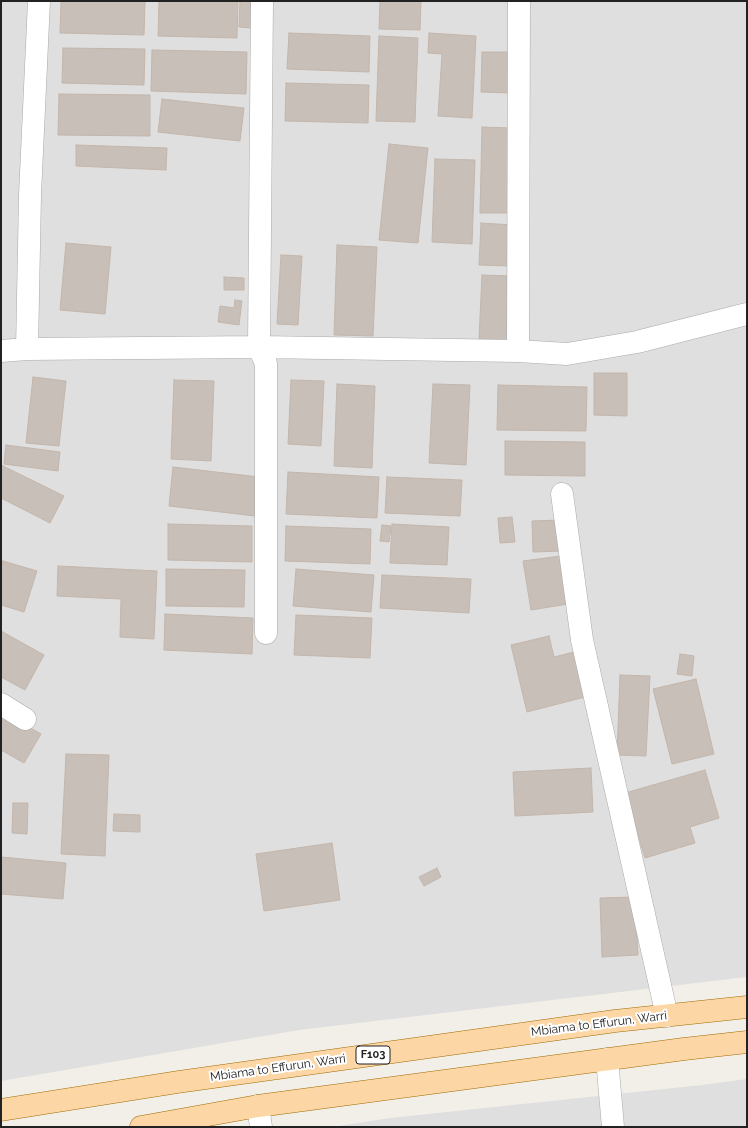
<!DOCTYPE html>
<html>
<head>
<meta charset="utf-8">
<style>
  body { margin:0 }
  #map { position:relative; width:748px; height:1128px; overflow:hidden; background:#f2efe9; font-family:Raleway,sans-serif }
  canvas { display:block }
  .frame { position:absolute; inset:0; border:2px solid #222; pointer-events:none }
</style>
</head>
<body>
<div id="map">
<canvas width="748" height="1128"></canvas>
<div class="frame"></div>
</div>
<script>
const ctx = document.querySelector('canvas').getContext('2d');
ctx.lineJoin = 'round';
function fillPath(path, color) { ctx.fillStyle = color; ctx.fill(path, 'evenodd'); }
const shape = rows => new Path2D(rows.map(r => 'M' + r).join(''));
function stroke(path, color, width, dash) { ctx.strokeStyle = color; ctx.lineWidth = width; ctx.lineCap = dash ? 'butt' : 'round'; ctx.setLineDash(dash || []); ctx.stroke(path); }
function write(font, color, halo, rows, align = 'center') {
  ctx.font = font + ' Raleway,sans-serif'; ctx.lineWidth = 4; ctx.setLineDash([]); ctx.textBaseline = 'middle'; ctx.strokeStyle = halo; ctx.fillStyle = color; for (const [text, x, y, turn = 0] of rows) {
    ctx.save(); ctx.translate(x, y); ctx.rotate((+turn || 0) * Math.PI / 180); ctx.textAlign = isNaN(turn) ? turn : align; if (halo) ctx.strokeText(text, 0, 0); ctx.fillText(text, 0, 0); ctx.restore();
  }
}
fillPath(shape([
  [1,1,747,1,747,977,299,1030,1,1081],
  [747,1079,747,1127,332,1127,390,1118,702,1085]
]), '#e0dfdf');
const building = shape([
  [61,1,145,1,144,35,60,33,61,1],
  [159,1,238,1,237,38,158,36,159,1],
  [240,1,251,1,251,28,239,27,240,1],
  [380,1,421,1,420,30,379,29,380,1],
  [289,33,370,36,369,72,287,69,289,33],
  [429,33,476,36,472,118,438,116,442,54,428,53,429,33],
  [379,36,418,38,415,122,376,121,379,36],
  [63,48,145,49,144,85,62,83,63,48],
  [152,50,247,52,246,94,151,91,152,50],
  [482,52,510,52,510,93,481,92,482,52],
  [286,83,369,85,368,123,285,121,286,83],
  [59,94,150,95,150,136,58,135,59,94],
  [162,99,244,108,240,141,158,132,162,99],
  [482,127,511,128,509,213,480,213,482,127],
  [389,144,428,148,418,243,379,240,389,144],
  [76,145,167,148,166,170,76,166,76,145],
  [435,159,475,160,472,244,432,242,435,159],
  [481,223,513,225,511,266,479,265,481,223],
  [66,243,111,247,105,314,60,310,66,243],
  [337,245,377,247,373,336,334,335,337,245],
  [281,255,302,256,298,325,277,324,281,255],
  [482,275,512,276,509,340,479,339,482,275],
  [224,277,244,278,244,290,224,290,224,277],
  [235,300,242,301,239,325,218,322,220,306,234,308,235,300],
  [594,373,627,373,627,416,594,415,594,373],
  [33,377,66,381,59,446,26,443,33,377],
  [174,380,214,381,211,461,171,459,174,380],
  [291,380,324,381,321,446,288,444,291,380],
  [337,384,375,386,372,468,334,466,337,384],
  [433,384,470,385,466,465,429,463,433,384],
  [498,385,587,387,586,431,497,430,498,385],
  [505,441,585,442,585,476,505,475,505,441],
  [6,445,60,452,58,471,4,464,6,445],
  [1,465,64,496,50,523,1,498,1,465],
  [173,467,259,477,255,516,169,506,173,467],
  [288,472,379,477,377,518,286,514,288,472],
  [387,477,462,480,460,516,385,513,387,477],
  [512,517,515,542,500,543,498,518,512,517],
  [560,520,561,551,533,552,532,521,560,520],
  [168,524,252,526,252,562,168,560,168,524],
  [392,524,449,527,447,565,390,563,392,524],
  [382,525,391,526,389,542,380,541,382,525],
  [286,526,371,529,370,564,285,561,286,526],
  [561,556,568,604,531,610,523,561,561,556],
  [3,561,37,571,24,612,1,605,1,568,3,561],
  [58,566,157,571,154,639,120,637,121,599,57,596,58,566],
  [166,569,245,570,244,607,166,606,166,569],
  [296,569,374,575,371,612,293,606,296,569],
  [382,575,471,579,469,613,380,608,382,575],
  [165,614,253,618,252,654,164,650,165,614],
  [296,615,372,618,370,658,294,655,296,615],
  [1,631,44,655,25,690,1,677,1,631],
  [549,636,554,657,574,652,585,697,527,712,511,645,549,636],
  [680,654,694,656,692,676,677,674,680,654],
  [620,675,650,676,646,756,617,755,620,675],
  [696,679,714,754,672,764,653,689,696,679],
  [1,711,41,734,24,763,1,750,1,711],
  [66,754,109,755,105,856,61,854,66,754],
  [591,768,593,812,515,816,513,772,591,768],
  [705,770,719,818,690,827,695,843,645,858,625,793,705,770],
  [13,803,28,803,27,834,12,833,13,803],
  [114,814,140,815,140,832,113,831,114,814],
  [332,843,340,900,264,911,256,854,332,843],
  [1,857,66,863,63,899,1,894,1,857],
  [437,868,441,877,424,886,419,877,437,868],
  [635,897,638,955,602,957,600,898,635,897]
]);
fillPath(building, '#c7bfb8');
stroke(building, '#c4b6ab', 1);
const minor = shape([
  [262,1,259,347,266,364,266,633],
  [27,349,30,195,39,1],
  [1,351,27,349,259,347,518,351,567,354,637,342,747,314],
  [518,351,519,1],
  [562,494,582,640,667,1016],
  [1,704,25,719],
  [607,1059,613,1127],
  [258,1106,261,1127]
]);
const major = shape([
  [1,1110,178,1082,615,1021,747,1007],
  [141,1127,258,1106,684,1049,747,1042]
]);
stroke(minor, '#a9a9a9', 23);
stroke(major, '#a06b00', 23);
stroke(minor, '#fff', 22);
stroke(major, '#fcd6a4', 22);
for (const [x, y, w] of [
  [373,1055,34]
]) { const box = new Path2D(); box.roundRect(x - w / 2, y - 9, w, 18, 3); ctx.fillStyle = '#fff'; ctx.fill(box); stroke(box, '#222', 1); }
write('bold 11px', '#222', null, [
  ["F103",373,1055]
]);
write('12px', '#222', '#fff', [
  ["Mbiama to Effurun, Warri",599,1024,-7],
  ["Mbiama to Effurun, Warri",278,1068,-8]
]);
</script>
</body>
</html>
